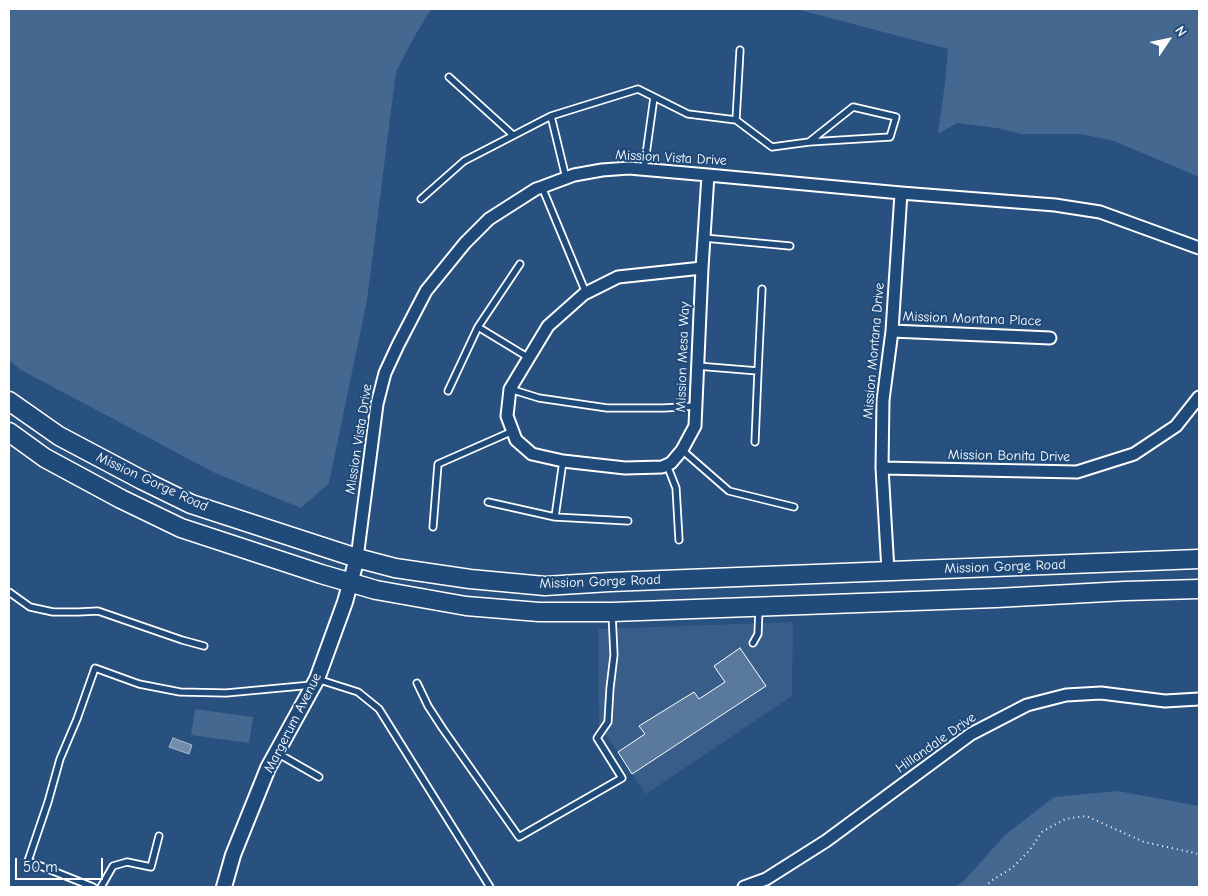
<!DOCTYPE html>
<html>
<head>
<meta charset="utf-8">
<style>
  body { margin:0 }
  #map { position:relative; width:1208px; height:896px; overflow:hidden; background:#28517f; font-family:"Comic Neue",sans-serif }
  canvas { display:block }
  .frame { position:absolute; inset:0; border:10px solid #fff; pointer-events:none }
  .north { position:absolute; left:1143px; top:15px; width:50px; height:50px; -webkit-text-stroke:4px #1f4a7a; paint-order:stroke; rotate:56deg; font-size:14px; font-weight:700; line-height:20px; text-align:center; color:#fff }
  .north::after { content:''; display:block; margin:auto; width:18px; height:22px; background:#fff; clip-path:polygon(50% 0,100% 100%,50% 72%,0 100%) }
  .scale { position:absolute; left:15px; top:858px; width:88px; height:22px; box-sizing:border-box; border:2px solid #fff; border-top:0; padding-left:6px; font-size:15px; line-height:18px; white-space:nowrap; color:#fff; -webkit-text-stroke:4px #1f4a7a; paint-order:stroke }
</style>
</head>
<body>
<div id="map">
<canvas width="1208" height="896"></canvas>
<div class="frame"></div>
<div class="north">N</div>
<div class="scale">50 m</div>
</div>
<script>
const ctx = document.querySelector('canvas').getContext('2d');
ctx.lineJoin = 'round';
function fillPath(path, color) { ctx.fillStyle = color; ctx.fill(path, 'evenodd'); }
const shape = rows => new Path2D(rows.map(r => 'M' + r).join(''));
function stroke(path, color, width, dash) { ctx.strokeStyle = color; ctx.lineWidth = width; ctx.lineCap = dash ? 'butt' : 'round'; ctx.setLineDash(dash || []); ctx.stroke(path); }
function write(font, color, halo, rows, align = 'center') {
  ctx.font = font + ' "Comic Neue",sans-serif'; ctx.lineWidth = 4.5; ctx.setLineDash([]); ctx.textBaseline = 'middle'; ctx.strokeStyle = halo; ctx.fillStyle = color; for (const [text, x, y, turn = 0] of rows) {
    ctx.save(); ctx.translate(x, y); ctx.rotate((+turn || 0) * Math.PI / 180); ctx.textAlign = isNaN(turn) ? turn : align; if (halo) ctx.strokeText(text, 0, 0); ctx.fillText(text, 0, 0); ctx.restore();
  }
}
fillPath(shape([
  [793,622,792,696,646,794,599,725,598,629]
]), '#375d88');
fillPath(shape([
  [9,9,431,9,413,39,396,72,367,300,329,483,301,508,215,473,21,370,9,360],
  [796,9,1199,9,1199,177,1114,141,1081,134,1021,134,997,128,957,123,938,134,945,83,948,49],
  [195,709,253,717,249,743,191,735],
  [1118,791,1199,806,1199,887,954,887,963,882,1005,835,1054,797]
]), '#446890');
const water = shape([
  [173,738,192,745,189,754,169,747,173,738]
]);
fillPath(water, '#718dab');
stroke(water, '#aabbcd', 1);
const building = shape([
  [740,648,766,686,632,774,618,752,645,734,639,726,694,692,699,699,725,682,714,666,740,648]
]);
fillPath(building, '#5a7a9d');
stroke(building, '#fff', 1);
const service = shape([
  [449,77,513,135],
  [551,116,638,89,688,114,736,120,772,147,809,142,890,137,896,117,853,107,809,142],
  [736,120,740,50],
  [644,169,654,97],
  [542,187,586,293],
  [421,199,464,161,551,116,566,178],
  [704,238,790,246],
  [520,264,478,327,529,358],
  [697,366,758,371,755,442],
  [758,371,762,289],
  [510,389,539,398,607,408,664,408,696,406],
  [448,391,478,327],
  [682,450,729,491,794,507],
  [667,465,676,488,679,540],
  [488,502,555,517,628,521],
  [555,517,563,461],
  [433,527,438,464,513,431],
  [9,592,30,607,53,612,78,612,98,611,182,640,204,646],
  [753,643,758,634,759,609],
  [317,679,358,692,379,709,490,887],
  [417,683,428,706,443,729,519,837,622,778,597,738,608,722,610,688,614,655,612,614],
  [277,753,319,777],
  [93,887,28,861,48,802,60,759,77,719,95,668,139,684,180,692,226,693,312,685],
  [101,887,113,866,127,862,151,867,159,836]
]);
const minor = shape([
  [702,268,695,426,682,450,671,463,662,467,625,468,563,461,532,454,516,440,507,416,510,389,548,326,584,294,618,277,702,268],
  [702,268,708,175],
  [892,331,1050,338],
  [882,468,1077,472,1134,454,1176,426,1199,397],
  [357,558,377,404,385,373,398,345,426,291,465,243,489,219,536,189,542,187,574,175,602,170,629,168,708,175,901,193,1055,205,1100,212,1199,248],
  [888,571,882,468,883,400,892,331,901,193],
  [744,887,766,879,826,841,971,734,1027,705,1066,695,1101,693,1165,701,1199,699]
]);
const tertiary = shape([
  [224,887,233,855,268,768,317,679,345,602,357,558]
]);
const primary = shape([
  [9,401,59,436,142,480,191,504,357,558,395,568,470,579,545,586,610,582,1199,559],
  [9,432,45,458,121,499,181,528,321,574,376,590,466,606,539,612,612,612,996,598,1125,591,1199,589]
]);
stroke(service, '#fff', 9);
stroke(minor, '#fff', 15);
stroke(tertiary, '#fff', 18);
stroke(primary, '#fff', 21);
stroke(shape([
  [985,887,991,881,1012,868,1029,851,1042,832,1065,819,1086,816,1144,842,1199,854]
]), '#fff', 2, [1, 4]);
stroke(service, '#1f4a7a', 5.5);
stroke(minor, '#1f4a7a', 11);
stroke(tertiary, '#1f4a7a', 14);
stroke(primary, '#1f4a7a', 18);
write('14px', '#fff', '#1f4a7a', [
  ["Mission Vista Drive",671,158,3],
  ["Mission Montana Place",972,319,2],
  ["Mission Montana Drive",874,351,-85],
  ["Mission Mesa Way",683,357,-88],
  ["Mission Vista Drive",359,439,-81],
  ["Mission Bonita Drive",1009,456,1],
  ["Mission Gorge Road",152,482,25],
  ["Mission Gorge Road",1005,567,-2],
  ["Mission Gorge Road",600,582,-2],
  ["Margerum Avenue",293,723,-63],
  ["Hillandale Drive",936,743,-35]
]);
</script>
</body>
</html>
